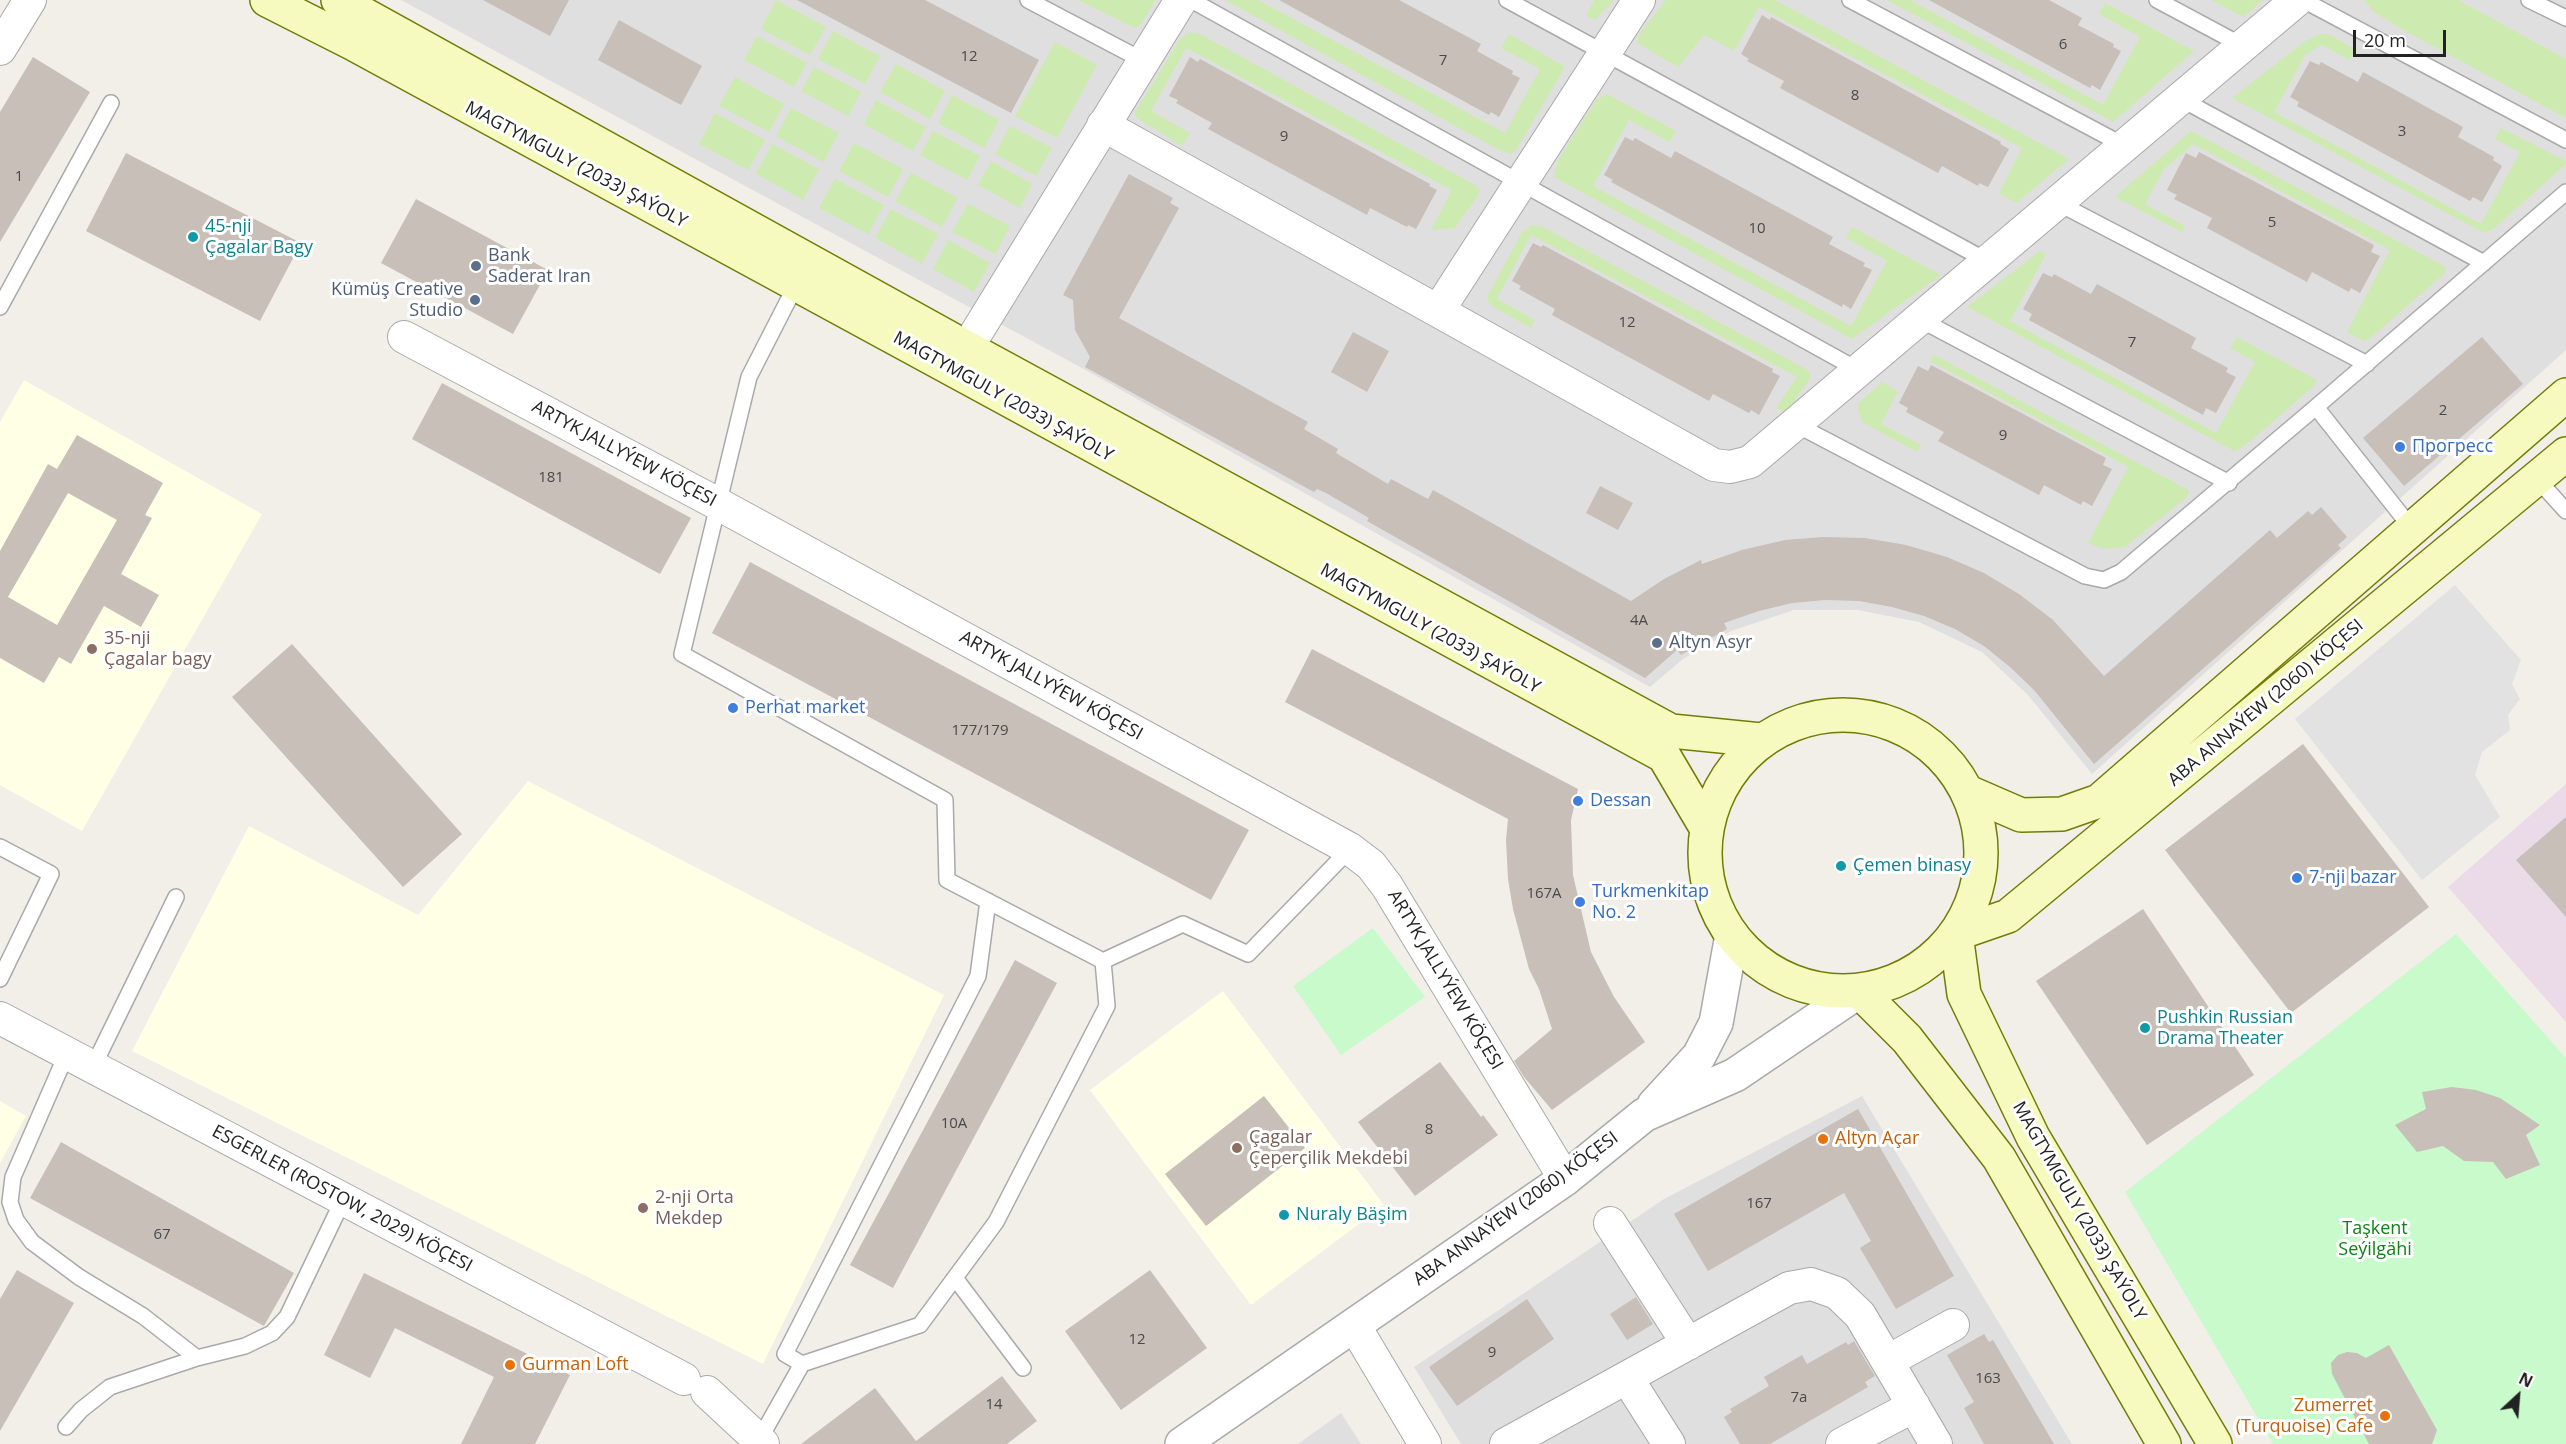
<!DOCTYPE html>
<html>
<head>
<meta charset="utf-8">
<style>
  body { margin:0 }
  #map { position:relative; width:2566px; height:1444px; overflow:hidden; background:#f2efe9; font-family:"Open Sans",sans-serif }
  canvas { display:block }
  .north { position:absolute; left:2488px; top:1366px; width:60px; height:60px; -webkit-text-stroke:4px #fff; paint-order:stroke; rotate:26deg; font-size:16px; font-weight:700; line-height:24px; text-align:center; color:#222 }
  .north::after { content:''; display:block; margin:auto; width:21px; height:27px; background:#222; clip-path:polygon(50% 0,100% 100%,50% 72%,0 100%) }
  .scale { position:absolute; left:2353px; top:30px; width:93px; height:27px; box-sizing:border-box; border:3px solid #222; border-top:0; padding-left:8px; font-size:18px; line-height:21px; white-space:nowrap; color:#222; -webkit-text-stroke:4px #fff; paint-order:stroke }
</style>
</head>
<body>
<div id="map">
<canvas width="2566" height="1444"></canvas>
<div class="north">N</div>
<div class="scale">20 m</div>
</div>
<script>
const ctx = document.querySelector('canvas').getContext('2d');
ctx.lineJoin = 'round';
function fillPath(path, color) { ctx.fillStyle = color; ctx.fill(path, 'evenodd'); }
const shape = rows => new Path2D(rows.map(r => 'M' + r).join(''));
function stroke(path, color, width, dash) { ctx.strokeStyle = color; ctx.lineWidth = width; ctx.lineCap = dash ? 'butt' : 'round'; ctx.setLineDash(dash || []); ctx.stroke(path); }
function write(font, color, halo, rows, align = 'center') {
  ctx.font = font + ' "Open Sans",sans-serif'; ctx.lineWidth = 6; ctx.setLineDash([]); ctx.textBaseline = 'middle'; ctx.strokeStyle = halo; ctx.fillStyle = color; for (const [text, x, y, turn = 0] of rows) {
    ctx.save(); ctx.translate(x, y); ctx.rotate((+turn || 0) * Math.PI / 180); ctx.textAlign = isNaN(turn) ? turn : align; if (halo) ctx.strokeText(text, 0, 0); ctx.fillText(text, 0, 0); ctx.restore();
  }
}
fillPath(shape([
  [401,0,2566,0,2566,350,2092,774,2028,695,1982,652,1919,622,1858,610,1794,610,1731,631,1683,659,1650,687,1082,368],
  [1862,1096,2072,1444,1461,1444,1414,1367,1664,1199],
  [1341,1413,1361,1444,1298,1444]
]), '#e0dfdf');
fillPath(shape([
  [2566,784,2566,1022,2448,887]
]), '#ebdbe8');
fillPath(shape([
  [24,380,262,514,82,831,0,785,0,422],
  [528,781,944,995,763,1364,132,1051,249,826,418,915],
  [1223,991,1384,1205,1251,1305,1090,1090],
  [0,1101,26,1116,0,1163]
]), '#ffffe5');
fillPath(shape([
  [776,0,826,27,810,55,761,29],
  [1078,0,1156,0,1141,24,1135,28],
  [1225,0,1258,0,1505,133,1540,69,1501,48,1509,34,1565,67,1516,150,1510,154,1501,151],
  [1594,0,1613,0,1595,20,1586,16],
  [1666,0,1775,0,2069,159,2016,203,1999,193,2022,148,1759,7,1734,51,1704,35,1678,67,1637,43,1638,36],
  [1887,0,1910,0,2103,105,2140,37,2099,14,2105,3,2194,51,2113,122],
  [2211,0,2263,0,2243,17],
  [2364,0,2458,0,2566,59,2566,118,2405,31,2374,12],
  [833,31,880,56,865,84,818,59],
  [1190,32,1200,34,1475,185,1480,190,1477,197,1455,228,1431,230,1452,190,1186,48,1151,111,1190,133,1182,146,1135,117,1135,112,1180,39],
  [2319,34,2328,34,2355,49,2349,60,2322,45,2305,55,2274,112,2481,224,2520,152,2495,139,2501,128,2566,161,2566,164,2492,230,2484,233,2232,98,2304,42],
  [757,36,807,63,794,87,744,60],
  [1055,42,1097,65,1057,138,1015,116],
  [896,64,945,91,930,119,880,92],
  [814,67,861,92,848,116,801,91],
  [735,77,784,104,769,132,719,106],
  [1607,94,1676,131,1669,142,1629,120,1593,186,1851,326,1887,261,1846,238,1852,227,1941,275,1852,339,1554,177,1557,162,1597,99],
  [952,95,999,120,984,148,938,123],
  [876,100,926,127,913,151,864,124],
  [791,108,839,133,823,162,776,136],
  [715,113,765,140,748,170,699,144],
  [1010,126,1052,148,1036,176,995,154],
  [933,131,980,156,967,180,920,155],
  [2191,131,2444,266,2446,270,2444,274,2369,339,2364,341,2347,332,2390,250,2193,144,2164,169,2145,204,2185,226,2182,232,2115,197],
  [854,143,903,169,888,197,839,171],
  [772,144,819,169,803,200,756,174],
  [991,161,1032,184,1020,208,978,185],
  [911,173,958,198,942,227,895,201],
  [835,179,884,205,868,234,819,208],
  [968,204,1010,226,995,254,952,232],
  [891,209,938,234,922,264,875,238],
  [1532,225,1543,227,1806,369,1811,374,1808,382,1786,412,1776,408,1797,377,1531,235,1497,299,1535,320,1531,328,1493,307,1488,301,1488,295,1522,232],
  [948,240,990,263,974,292,933,269],
  [2040,251,2046,254,2010,321,2216,433,2255,362,2230,348,2237,337,2317,380,2314,386,2242,448,2234,451,1967,307],
  [1934,355,2187,489,2189,492,2187,497,2125,547,2104,549,2088,543,2128,467,1930,361],
  [1882,382,1898,391,1881,424,1921,445,1917,452,1862,422,1857,405]
]), '#cdebb0');
fillPath(shape([
  [1373,928,1425,997,1341,1055,1293,986],
  [2456,934,2566,1058,2566,1444,2273,1444,2125,1192]
]), '#c8facc');
fillPath(shape([
  [2455,585,2521,660,2512,684,2520,699,2508,715,2510,730,2482,752,2475,775,2500,817,2422,880,2295,719]
]), '#e2e2e2');
fillPath(shape([
  [483,0,569,0,550,36],
  [797,0,925,0,1039,60,1011,113],
  [1279,0,1399,0,1481,44,1477,51,1513,71,1512,74,1520,78,1499,117,1491,112,1489,115],
  [1929,0,2049,0,2082,18,2078,25,2114,44,2113,47,2121,51,2100,90,2092,85,2090,88],
  [1762,15,1770,20,1771,17,2001,142,2000,144,2009,149,1988,187,1979,183,1978,186,1942,166,1938,173,1780,88,1784,81,1747,61,1749,59,1741,54],
  [619,20,702,66,681,105,598,60],
  [33,57,90,92,0,242,0,112],
  [1190,57,1198,62,1200,59,1430,184,1429,186,1437,190,1416,229,1408,225,1407,227,1370,208,1367,215,1208,129,1212,123,1176,103,1178,100,1169,96],
  [2310,61,2319,65,2321,62,2358,82,2363,72,2463,127,2458,137,2494,157,2493,160,2502,166,2482,202,2473,197,2470,201,2297,106,2299,102,2290,97],
  [1625,137,1633,141,1635,138,1671,158,1675,151,1833,237,1829,244,1865,263,1863,266,1872,270,1851,309,1843,304,1842,307,1611,182,1613,180,1604,175],
  [2199,152,2374,245,2371,252,2380,256,2360,293,2351,288,2349,292,2312,272,2307,282,2207,228,2212,218,2174,199,2177,195,2167,190,2186,153,2196,158],
  [126,153,301,243,260,321,86,231],
  [1129,174,1173,198,1170,203,1179,208,1119,318,1308,422,1304,429,1338,449,1336,453,1388,484,1391,479,1428,499,1433,490,1631,601,1664,579,1701,560,1702,564,1742,550,1785,540,1823,537,1865,538,1906,545,1947,557,1984,573,2019,594,2053,620,2104,676,2270,530,2277,538,2308,511,2312,515,2321,507,2347,537,2338,545,2341,548,2094,764,2034,690,2010,667,1984,646,1955,629,1924,616,1892,607,1859,601,1825,600,1792,603,1759,611,1724,623,1727,629,1681,655,1677,650,1645,678,1367,521,1369,518,1326,493,1317,489,1314,492,1085,367,1090,357,1075,330,1073,300,1063,295],
  [416,199,548,270,513,334,381,263],
  [1533,243,1541,247,1543,245,1773,369,1772,372,1780,376,1759,415,1751,410,1749,413,1713,394,1709,401,1552,315,1555,309,1519,289,1521,286,1512,281],
  [2043,273,2052,277,2054,274,2091,294,2097,284,2196,338,2191,348,2228,368,2226,372,2236,377,2216,413,2206,408,2203,415,2029,320,2032,314,2023,309],
  [1353,332,1389,351,1367,392,1331,372],
  [2482,337,2523,384,2404,486,2363,438],
  [1931,365,2106,458,2103,465,2112,469,2092,506,2083,501,2081,505,2044,485,2039,495,1938,441,1944,432,1906,412,1908,408,1899,403,1918,366,1928,371],
  [442,383,691,518,660,574,412,439],
  [77,435,163,483,145,515,152,518,121,574,159,595,141,627,104,606,71,664,59,657,44,683,0,658,0,551,48,464,57,469],
  [68,493,117,520,57,625,8,597],
  [1600,486,1633,503,1618,530,1586,513],
  [750,562,1249,830,1211,900,712,633],
  [292,644,462,834,403,887,232,697],
  [1312,649,1578,789,1571,820,1573,875,1591,952,1614,997,1645,1042,1552,1110,1524,1077,1514,1061,1552,1029,1539,989,1529,969,1513,909,1508,879,1506,840,1508,819,1285,702],
  [2303,744,2429,907,2291,1013,2165,850],
  [2566,817,2566,917,2516,860],
  [2143,909,2254,1075,2147,1145,2036,981],
  [1015,960,1057,983,893,1288,850,1265],
  [1440,1062,1481,1117,1483,1115,1498,1135,1415,1196,1358,1122],
  [2452,1087,2476,1090,2500,1098,2540,1125,2526,1135,2540,1165,2506,1179,2493,1162,2464,1161,2443,1146,2417,1152,2395,1125,2426,1109,2422,1092],
  [1264,1096,1305,1148,1206,1226,1165,1174],
  [1858,1109,1954,1276,1896,1309,1860,1248,1871,1241,1844,1193,1708,1271,1674,1214],
  [61,1142,294,1273,264,1326,30,1198],
  [17,1270,74,1303,0,1431,0,1299],
  [1150,1270,1207,1348,1121,1410,1065,1331],
  [364,1273,570,1375,535,1444,461,1444,494,1377,395,1328,370,1378,324,1355],
  [1636,1297,1653,1324,1627,1340,1610,1314],
  [1527,1299,1554,1339,1457,1406,1429,1367],
  [1984,1334,1989,1342,1993,1340,2054,1444,1984,1444,1964,1408,1974,1402,1947,1355],
  [1854,1341,1875,1376,1865,1382,1868,1387,1770,1444,1740,1444,1724,1417,1732,1412,1730,1409,1769,1386,1764,1377,1802,1355,1807,1364,1846,1342,1848,1345],
  [2389,1345,2437,1430,2432,1444,2369,1444,2332,1374,2331,1363,2338,1355,2347,1352,2357,1353,2366,1358],
  [1002,1376,1037,1421,1007,1444,801,1444,875,1388,916,1441]
]), '#c7bfb8');
const service = shape([
  [1028,0,1142,60],
  [1191,0,1860,371],
  [1507,0,1989,262],
  [1850,0,2125,146],
  [2157,0,2243,46],
  [2303,0,2566,140],
  [2529,0,2566,18],
  [2181,99,2484,263],
  [2058,203,2367,364],
  [796,285,749,377,682,654,945,800,947,880,1103,961,1183,924,1248,954,1350,849],
  [0,307,111,103],
  [1921,320,2229,483],
  [1797,425,2085,576,2104,580,2121,572,2316,407],
  [2537,479,2566,511],
  [2413,530,2316,407,2566,192],
  [0,847,51,874,0,979],
  [67,1053,13,1177,10,1202,16,1220,32,1242,79,1277,143,1316,197,1358],
  [93,1067,176,897],
  [955,1278,1023,1368],
  [802,1364,785,1354,978,976,988,901],
  [66,1427,81,1410,110,1387,197,1358,245,1346,272,1333,287,1317,343,1200],
  [758,1442,802,1364,920,1325,996,1222,1107,1006,1103,961]
]);
const minor = shape([
  [0,49,30,0],
  [1103,125,1438,311,1639,0],
  [1438,311,1714,465,1730,467,1750,462,2297,0],
  [404,337,720,505,1350,849,1371,865,1387,886,1565,1179],
  [967,348,1181,0],
  [0,1018,684,1379],
  [1610,1223,1688,1344],
  [1354,1325,1425,1444],
  [1888,1361,1953,1325],
  [1627,1378,1669,1444],
  [707,1392,763,1444],
  [1506,1444,1789,1288,1811,1284,1837,1293,1860,1315,1936,1444],
  [1842,1444,1914,1406]
]);
const tertiary = shape([
  [1654,1105,1699,1056,1716,1023,1732,935],
  [1182,1444,1565,1179,1644,1115,1735,1075,1859,991]
]);
const secondary = shape([
  [267,0,352,43,1664,756,1707,829],
  [338,0,967,348,1671,731,1761,740],
  '1705 853a138 138 0 1 1 276 0a138 138 0 1 1-276 0Z',
  [1968,792,2021,815,2062,814,2099,801,2566,395],
  [1859,991,1907,1039,1999,1158,2164,1444],
  [2215,1444,2033,1137,1964,994,1956,934,2008,916,2566,454]
]);
stroke(service, '#a9a9a9', 18);
stroke(minor, '#a9a9a9', 34);
stroke(tertiary, '#a9a9a9', 36);
stroke(secondary, '#707d05', 36);
stroke(service, '#fff', 15);
stroke(minor, '#fff', 32);
stroke(tertiary, '#fff', 33);
stroke(secondary, '#f7fabf', 33);
for (const [x, y, r, color] of [
  [193,237,6,"#0f9aa8"],
  [476,266,6,"#5c6f8a"],
  [475,300,6,"#5c6f8a"],
  [2400,447,6,"#3f7fe0"],
  [1657,643,6,"#5c6f8a"],
  [92,649,6,"#8d6e63"],
  [733,708,6,"#3f7fe0"],
  [1578,801,6,"#3f7fe0"],
  [1841,866,6,"#0f9aa8"],
  [2297,878,6,"#3f7fe0"],
  [1580,902,6,"#3f7fe0"],
  [2145,1028,6,"#0f9aa8"],
  [1823,1139,6,"#e8710a"],
  [1237,1148,6,"#8d6e63"],
  [643,1208,6,"#8d6e63"],
  [1284,1215,6,"#0f9aa8"],
  [510,1365,6,"#e8710a"],
  [2385,1416,6,"#e8710a"]
]) { const dot = new Path2D(); dot.arc(x, y, r, 0, 2 * Math.PI); ctx.fillStyle = color; ctx.fill(dot); stroke(dot, '#fff', 2); }
write('15px', '#4b4948', null, [
  ["6",2063,45],
  ["12",969,57],
  ["7",1443,61],
  ["8",1855,96],
  ["3",2402,132],
  ["9",1284,137],
  ["1",19,177],
  ["5",2272,223],
  ["10",1757,229],
  ["12",1627,323],
  ["7",2132,343],
  ["2",2443,411],
  ["9",2003,436],
  ["181",551,478],
  ["4A",1639,621],
  ["177/179",980,731],
  ["167A",1544,894],
  ["10А",954,1124],
  ["8",1429,1130],
  ["167",1759,1204],
  ["67",162,1235],
  ["12",1137,1340],
  ["9",1492,1353],
  ["163",1988,1379],
  ["7a",1799,1398],
  ["14",994,1405]
]);
write('18px', '#222', '#fff', [
  ["MAGTYMGULY (2033) ŞAÝOLY",576,165,28],
  ["MAGTYMGULY (2033) ŞAÝOLY",1003,397,29],
  ["ARTYK JALLYÝEW KÖÇESI",624,454,28],
  ["MAGTYMGULY (2033) ŞAÝOLY",1430,629,29],
  ["ARTYK JALLYÝEW KÖÇESI",1051,686,29],
  ["ABA ANNAÝEW (2060) KÖÇESI",2266,703,-40],
  ["ARTYK JALLYÝEW KÖÇESI",1445,980,59],
  ["ESGERLER (ROSTOW, 2029) KÖÇESI",342,1199,28],
  ["ABA ANNAÝEW (2060) KÖÇESI",1516,1209,-36],
  ["MAGTYMGULY (2033) ŞAÝOLY",2079,1211,60]
]);
write('18px', '#0d838f', '#fff', [
  ["45-nji",205,227],
  ["Çagalar Bagy",205,248],
  ["Çemen binasy",1853,866],
  ["Pushkin Russian",2157,1018],
  ["Drama Theater",2157,1039],
  ["Nuraly Bäşim",1296,1215]
], 'left');
write('18px', '#4e5e75', '#fff', [
  ["Bank",488,256],
  ["Saderat Iran",488,277],
  ["Kümüş Creative",463,290,"right"],
  ["Studio",463,311,"right"],
  ["Altyn Asyr",1669,643]
], 'left');
write('18px', '#366cbe', '#fff', [
  ["Прогресс",2412,447],
  ["Perhat market",745,708],
  ["Dessan",1590,801],
  ["7-nji bazar",2309,878],
  ["Turkmenkitap",1592,892],
  ["No. 2",1592,913]
], 'left');
write('18px', '#785e54', '#fff', [
  ["35-nji",104,639],
  ["Çagalar bagy",104,660],
  ["Çagalar",1249,1138],
  ["Çeperçilik Mekdebi",1249,1159],
  ["2-nji Orta",655,1198],
  ["Mekdep",655,1219]
], 'left');
write('18px', '#c56008', '#fff', [
  ["Altyn Açar",1835,1139],
  ["Gurman Loft",522,1365],
  ["Zumerret",2373,1406,"right"],
  ["(Turquoise) Cafe",2373,1427,"right"]
], 'left');
write('18px', '#0c8416', '#fff', [
  ["Taşkent",2375,1229],
  ["Seýilgähi",2375,1250]
]);
</script>
</body>
</html>
